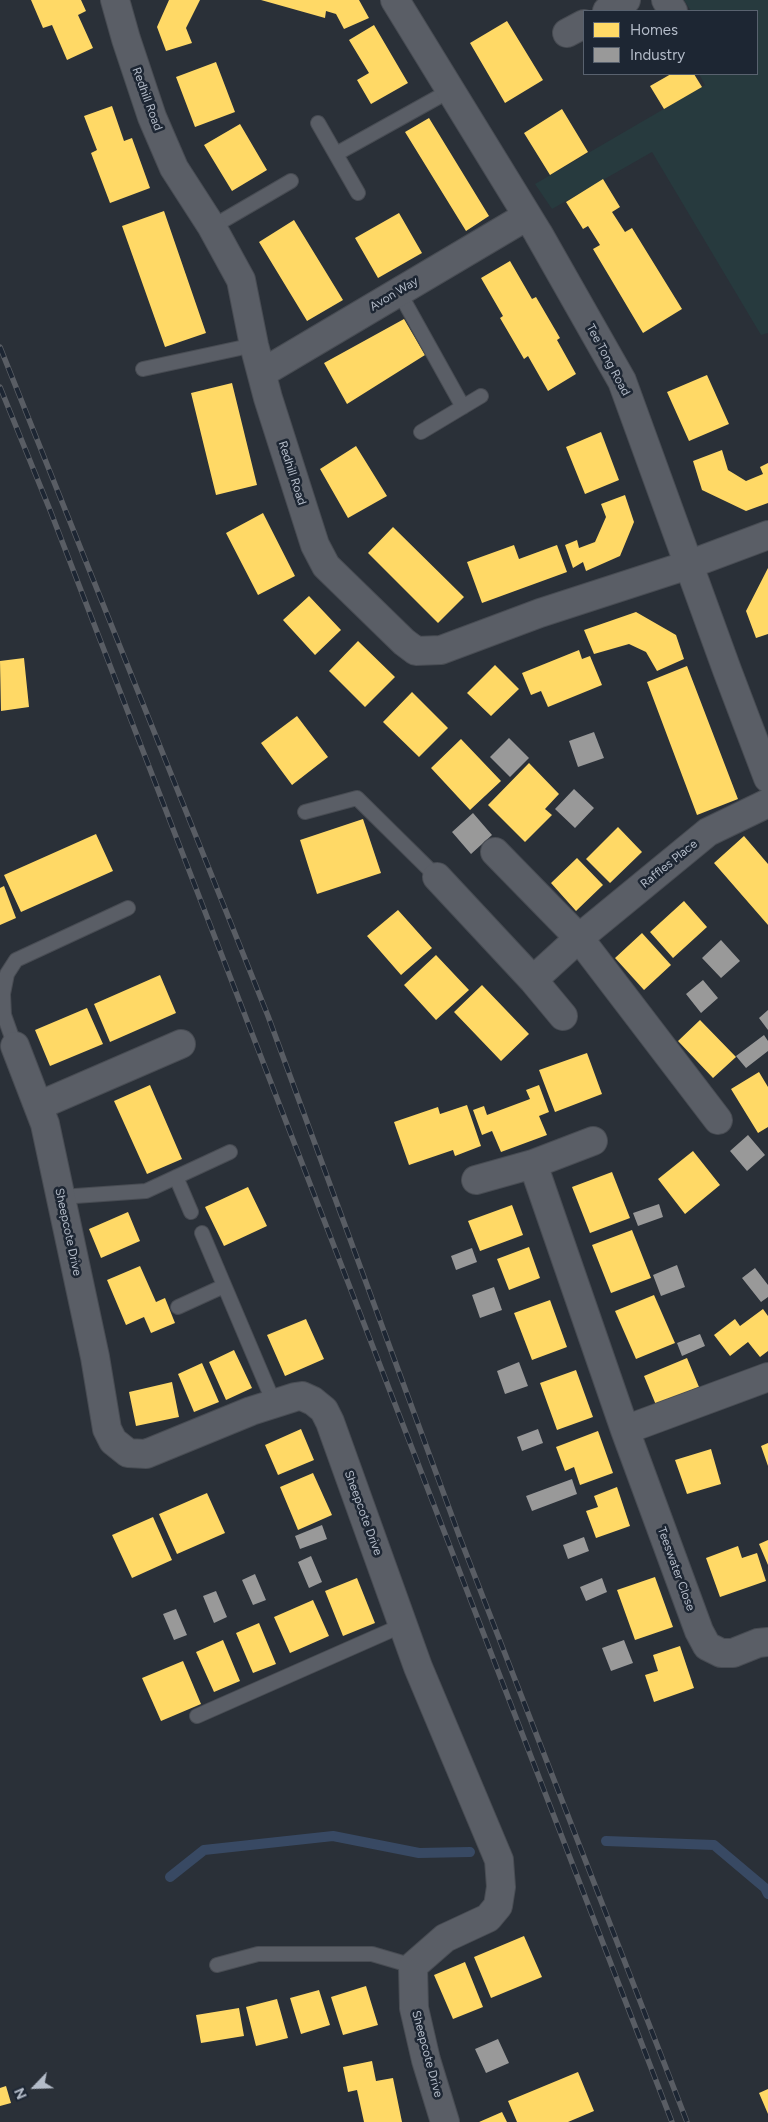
<!DOCTYPE html>
<html>
<head>
<meta charset="utf-8">
<style>
  body { margin:0 }
  #map { position:relative; width:768px; height:2122px; overflow:hidden; background:#2a3038; font-family:Figtree,sans-serif }
  canvas { display:block }
  .legend { position:absolute; left:583px; top:10px; width:175px; height:65px; box-sizing:border-box; background:#1d2633; border:1px solid #59626f; margin:0; padding:6px 9px; list-style:none; font-size:15px; color:#b4bcc9 }
  .legend li { display:flex; align-items:center; gap:10px; height:25px }
  .legend b { width:25px; border:1px solid #59626f }
  .north { position:absolute; left:10px; top:2062px; width:50px; height:50px; -webkit-text-stroke:4px #1d2633; paint-order:stroke; rotate:246deg; font-size:14px; font-weight:700; line-height:20px; text-align:center; color:#b4bcc9 }
  .north::after { content:''; display:block; margin:auto; width:18px; height:22px; background:#b4bcc9; clip-path:polygon(50% 0,100% 100%,50% 72%,0 100%) }
</style>
</head>
<body>
<div id="map">
<canvas width="768" height="2122"></canvas>
<ul class="legend">
<li><b style="height:14px;background:#ffd966"></b>Homes</li>
<li><b style="height:14px;background:#999"></b>Industry</li>
</ul>
<div class="north">N</div>
</div>
<script>
const ctx = document.querySelector('canvas').getContext('2d');
ctx.lineJoin = 'round';
function fillPath(path, color) { ctx.fillStyle = color; ctx.fill(path, 'evenodd'); }
const shape = rows => new Path2D(rows.map(r => 'M' + r).join(''));
function stroke(path, color, width, dash) { ctx.strokeStyle = color; ctx.lineWidth = width; ctx.lineCap = dash ? 'butt' : 'round'; ctx.setLineDash(dash || []); ctx.stroke(path); }
function write(font, color, halo, rows, align = 'center') {
  ctx.font = font + ' Figtree,sans-serif'; ctx.lineWidth = 5; ctx.setLineDash([]); ctx.textBaseline = 'middle'; ctx.strokeStyle = halo; ctx.fillStyle = color; for (const [text, x, y, turn = 0] of rows) {
    ctx.save(); ctx.translate(x, y); ctx.rotate((+turn || 0) * Math.PI / 180); ctx.textAlign = isNaN(turn) ? turn : align; if (halo) ctx.strokeText(text, 0, 0); ctx.fillText(text, 0, 0); ctx.restore();
  }
}
fillPath(shape([
  [684,0,768,0,768,333,761,335,652,152,552,209,535,184,705,85,699,74,757,74,757,11,691,11]
]), '#273a3e');
fillPath(shape([
  [31,0,81,0,86,11,78,15,93,48,67,60,52,25,43,28],
  [169,0,200,0,186,28,192,43,166,51,157,27],
  [261,0,359,0,369,18,344,29,336,14,326,11,325,18],
  [507,21,543,80,505,103,470,43],
  [374,25,408,83,371,104,357,80,369,73,349,40],
  [216,62,235,112,195,127,176,77],
  [671,74,694,74,702,87,664,109,650,86],
  [112,106,124,141,132,138,150,188,110,203,91,153,97,150,84,116],
  [562,109,588,152,550,175,524,133],
  [429,118,489,216,466,231,405,132],
  [240,124,267,170,232,191,204,145],
  [603,179,620,207,612,212,625,232,632,228,682,309,643,333,593,249,600,245,588,226,583,229,566,202],
  [164,211,206,333,165,347,122,226],
  [399,213,422,253,378,278,355,238],
  [294,220,343,300,307,321,259,242],
  [510,261,532,299,536,297,560,338,557,340,576,374,548,391,528,356,524,359,500,318,503,316,481,278],
  [404,319,425,355,347,404,324,363],
  [707,375,729,424,689,441,667,392],
  [232,383,257,485,216,495,191,393],
  [601,432,619,480,585,494,566,447],
  [356,446,387,496,348,518,320,469],
  [722,450,728,470,746,481,763,474,760,467,768,463,768,503,746,511,702,490,693,461],
  [625,495,634,522,620,556,586,571,583,562,573,568,565,545,577,540,579,548,595,542,606,517,601,504],
  [263,513,295,576,258,595,226,533],
  [393,527,464,597,438,623,368,553],
  [514,545,519,559,557,545,567,572,482,603,467,562],
  [768,568,768,634,756,638,746,611],
  [309,596,341,630,315,655,283,620],
  [636,612,676,635,684,659,657,671,646,652,629,644,594,654,584,630],
  [358,641,395,677,365,707,329,671],
  [579,650,582,659,590,656,602,685,548,707,541,691,531,695,522,673],
  [24,658,29,707,1,711,0,661],
  [495,665,519,689,491,716,467,693],
  [687,666,738,799,697,815,647,682],
  [412,692,448,728,419,757,383,722],
  [297,716,328,757,292,785,261,743],
  [461,739,501,781,470,810,431,768],
  [529,763,559,794,545,809,552,815,525,842,488,805],
  [363,819,381,873,317,894,300,840],
  [618,827,642,852,610,883,586,859],
  [96,834,113,871,21,912,4,875],
  [744,836,768,864,768,925,714,863],
  [577,858,603,885,576,911,551,883],
  [4,886,16,918,0,925,0,888],
  [684,901,707,927,673,958,650,932],
  [398,910,432,948,401,975,367,936],
  [642,933,671,965,644,990,615,958],
  [436,955,469,990,436,1020,404,985],
  [160,975,176,1013,110,1042,94,1004],
  [482,985,529,1034,501,1061,454,1012],
  [87,1008,103,1044,50,1066,35,1030],
  [700,1020,736,1057,713,1078,678,1041],
  [587,1053,602,1094,555,1112,539,1070],
  [759,1072,768,1087,768,1127,758,1133,731,1089],
  [150,1085,182,1159,147,1174,114,1101],
  [539,1085,549,1112,539,1116,547,1135,501,1152,492,1131,482,1135,473,1110,484,1106,487,1115,530,1099,526,1090],
  [467,1105,481,1146,455,1156,453,1150,409,1165,394,1122,438,1107,440,1114],
  [693,1151,720,1185,685,1214,658,1179],
  [612,1172,630,1218,590,1233,572,1187],
  [248,1187,267,1226,224,1246,205,1207],
  [512,1205,523,1235,480,1251,468,1221],
  [128,1212,140,1241,101,1258,89,1229],
  [632,1230,651,1278,611,1293,592,1245],
  [529,1247,540,1278,509,1290,497,1259],
  [140,1266,156,1302,165,1298,175,1323,151,1333,144,1317,126,1325,107,1280],
  [654,1295,675,1343,636,1359,615,1311],
  [550,1300,567,1347,532,1360,514,1313],
  [763,1309,768,1316,768,1351,760,1357,748,1342,730,1356,714,1335,735,1319,740,1326],
  [306,1319,324,1359,285,1376,267,1335],
  [234,1350,252,1388,226,1400,209,1362],
  [687,1358,699,1387,656,1405,644,1376],
  [202,1363,219,1402,194,1412,178,1374],
  [576,1370,593,1417,557,1430,540,1383],
  [172,1382,179,1417,136,1426,129,1392],
  [301,1429,314,1460,278,1475,265,1445],
  [598,1431,613,1473,580,1485,574,1467,565,1471,556,1447],
  [768,1443,768,1466,761,1446],
  [711,1449,721,1484,687,1494,675,1460],
  [313,1473,332,1515,298,1530,280,1487],
  [617,1487,630,1526,596,1538,586,1511,598,1507,594,1496],
  [207,1493,225,1533,177,1554,159,1514],
  [153,1517,172,1560,132,1578,112,1535],
  [768,1540,768,1565,759,1544],
  [738,1546,742,1558,757,1553,766,1581,720,1597,706,1558],
  [655,1577,673,1627,635,1640,617,1590],
  [357,1578,375,1623,343,1636,325,1591],
  [313,1600,329,1636,290,1653,274,1617],
  [259,1623,276,1664,253,1673,236,1633],
  [223,1640,240,1681,214,1692,196,1652],
  [680,1646,694,1688,654,1702,645,1675,658,1671,653,1655],
  [183,1661,201,1704,161,1721,142,1678],
  [524,1936,542,1977,491,1998,474,1957],
  [465,1962,483,2007,453,2019,434,1975],
  [366,1986,378,2025,343,2035,331,1997],
  [319,1990,330,2025,301,2034,290,1998],
  [277,1999,288,2038,256,2046,246,2007],
  [239,2008,244,2036,201,2043,196,2015],
  [372,2061,376,2081,393,2078,402,2122,364,2122,357,2090,348,2092,343,2067],
  [578,2072,594,2111,568,2122,517,2122,508,2101],
  [6,2086,11,2103,0,2106,0,2088],
  [768,2089,768,2114,759,2093],
  [502,2112,507,2122,479,2122]
]), '#ffd966');
fillPath(shape([
  [594,732,604,758,578,767,569,741],
  [509,738,529,758,510,777,490,757],
  [574,789,594,808,575,828,555,809],
  [473,813,492,835,471,854,452,832],
  [721,940,740,961,721,978,702,958],
  [703,980,718,998,701,1013,686,994],
  [768,1010,768,1030,759,1018],
  [764,1035,768,1041,768,1051,746,1068,736,1056],
  [748,1135,765,1155,747,1171,730,1151],
  [659,1204,663,1217,638,1226,633,1213],
  [472,1248,477,1262,456,1270,451,1256],
  [677,1265,685,1287,661,1296,653,1275],
  [755,1268,768,1285,768,1297,761,1302,742,1278],
  [494,1287,502,1310,480,1318,472,1295],
  [700,1334,705,1346,682,1356,677,1343],
  [519,1362,528,1386,505,1394,497,1371],
  [538,1429,543,1443,522,1451,517,1437],
  [572,1479,577,1494,532,1511,526,1496],
  [322,1525,327,1539,300,1549,295,1536],
  [584,1537,589,1551,568,1559,563,1545],
  [311,1556,322,1582,309,1588,298,1562],
  [255,1574,266,1600,253,1605,242,1580],
  [602,1578,607,1592,586,1601,580,1587],
  [216,1591,227,1617,214,1623,203,1596],
  [176,1609,187,1635,174,1640,163,1614],
  [624,1640,633,1663,611,1671,602,1648],
  [498,2039,509,2063,486,2073,475,2049]
]), '#999');
stroke(shape([
  [606,1841,714,1845,765,1888,768,1894],
  [170,1877,204,1850,333,1836,419,1853,470,1852]
]), '#384963', 10);
const service = shape([
  [318,123,358,193],
  [336,154,451,90],
  [212,227,291,181],
  [399,292,463,407],
  [143,369,254,345],
  [421,432,481,396],
  [305,812,357,798,437,877],
  [15,1046,4,1015,3,994,7,974,16,960,128,908],
  [176,1177,191,1212],
  [61,1197,146,1191,230,1152],
  [202,1233,274,1403],
  [178,1307,224,1286],
  [197,1716,403,1625],
  [217,1965,258,1954,372,1954,413,1966]
]);
const minor = shape([
  [115,0,126,39,152,117,174,168,212,227,241,280,254,345,268,398,315,545,326,566,404,642,416,651,441,650,540,613,688,565,768,535],
  [395,0,538,233,622,381,727,670,768,778],
  [666,0,673,11],
  [607,11,626,0],
  [567,33,584,24],
  [262,373,527,216],
  [495,852,579,938,718,1120],
  [437,877,533,980,579,938,708,832,768,803],
  [533,980,563,1016],
  [15,1046,45,1124,95,1357,107,1429,113,1441,128,1453,146,1454,251,1411,295,1397,302,1396,313,1401,324,1410,330,1422,418,1667,499,1860,501,1887,498,1906,488,1918,445,1938,413,1966,414,2008,426,2060,445,2122],
  [38,1106,181,1044],
  [533,1164,625,1430,699,1631,707,1646,721,1653,733,1653,758,1643,768,1642],
  [476,1180,533,1164,593,1141],
  [625,1430,768,1377]
]);
stroke(service, '#484c53', 16);
stroke(minor, '#484c53', 30);
stroke(service, '#5a5e66', 14);
stroke(minor, '#5a5e66', 28);
const rail = shape([
  [0,347,268,1016,460,1538,687,2122],
  [0,387,50,510,672,2122]
]);
stroke(rail, '#595d64', 5.5);
stroke(rail, '#1d2633', 4, [11]);
write('12px', '#b4bcc9', '#1d2633', [
  ["Redhill Road",147,99,70],
  ["Avon Way",394,294,-31],
  ["Tee Tong Road",608,360,62],
  ["Redhill Road",292,473,72],
  ["Raffles Place",669,864,-39],
  ["Sheepcote Drive",68,1232,78],
  ["Sheepcote Drive",363,1513,70],
  ["Teeswater Close",676,1569,70],
  ["Sheepcote Drive",427,2054,75]
]);
</script>
</body>
</html>
